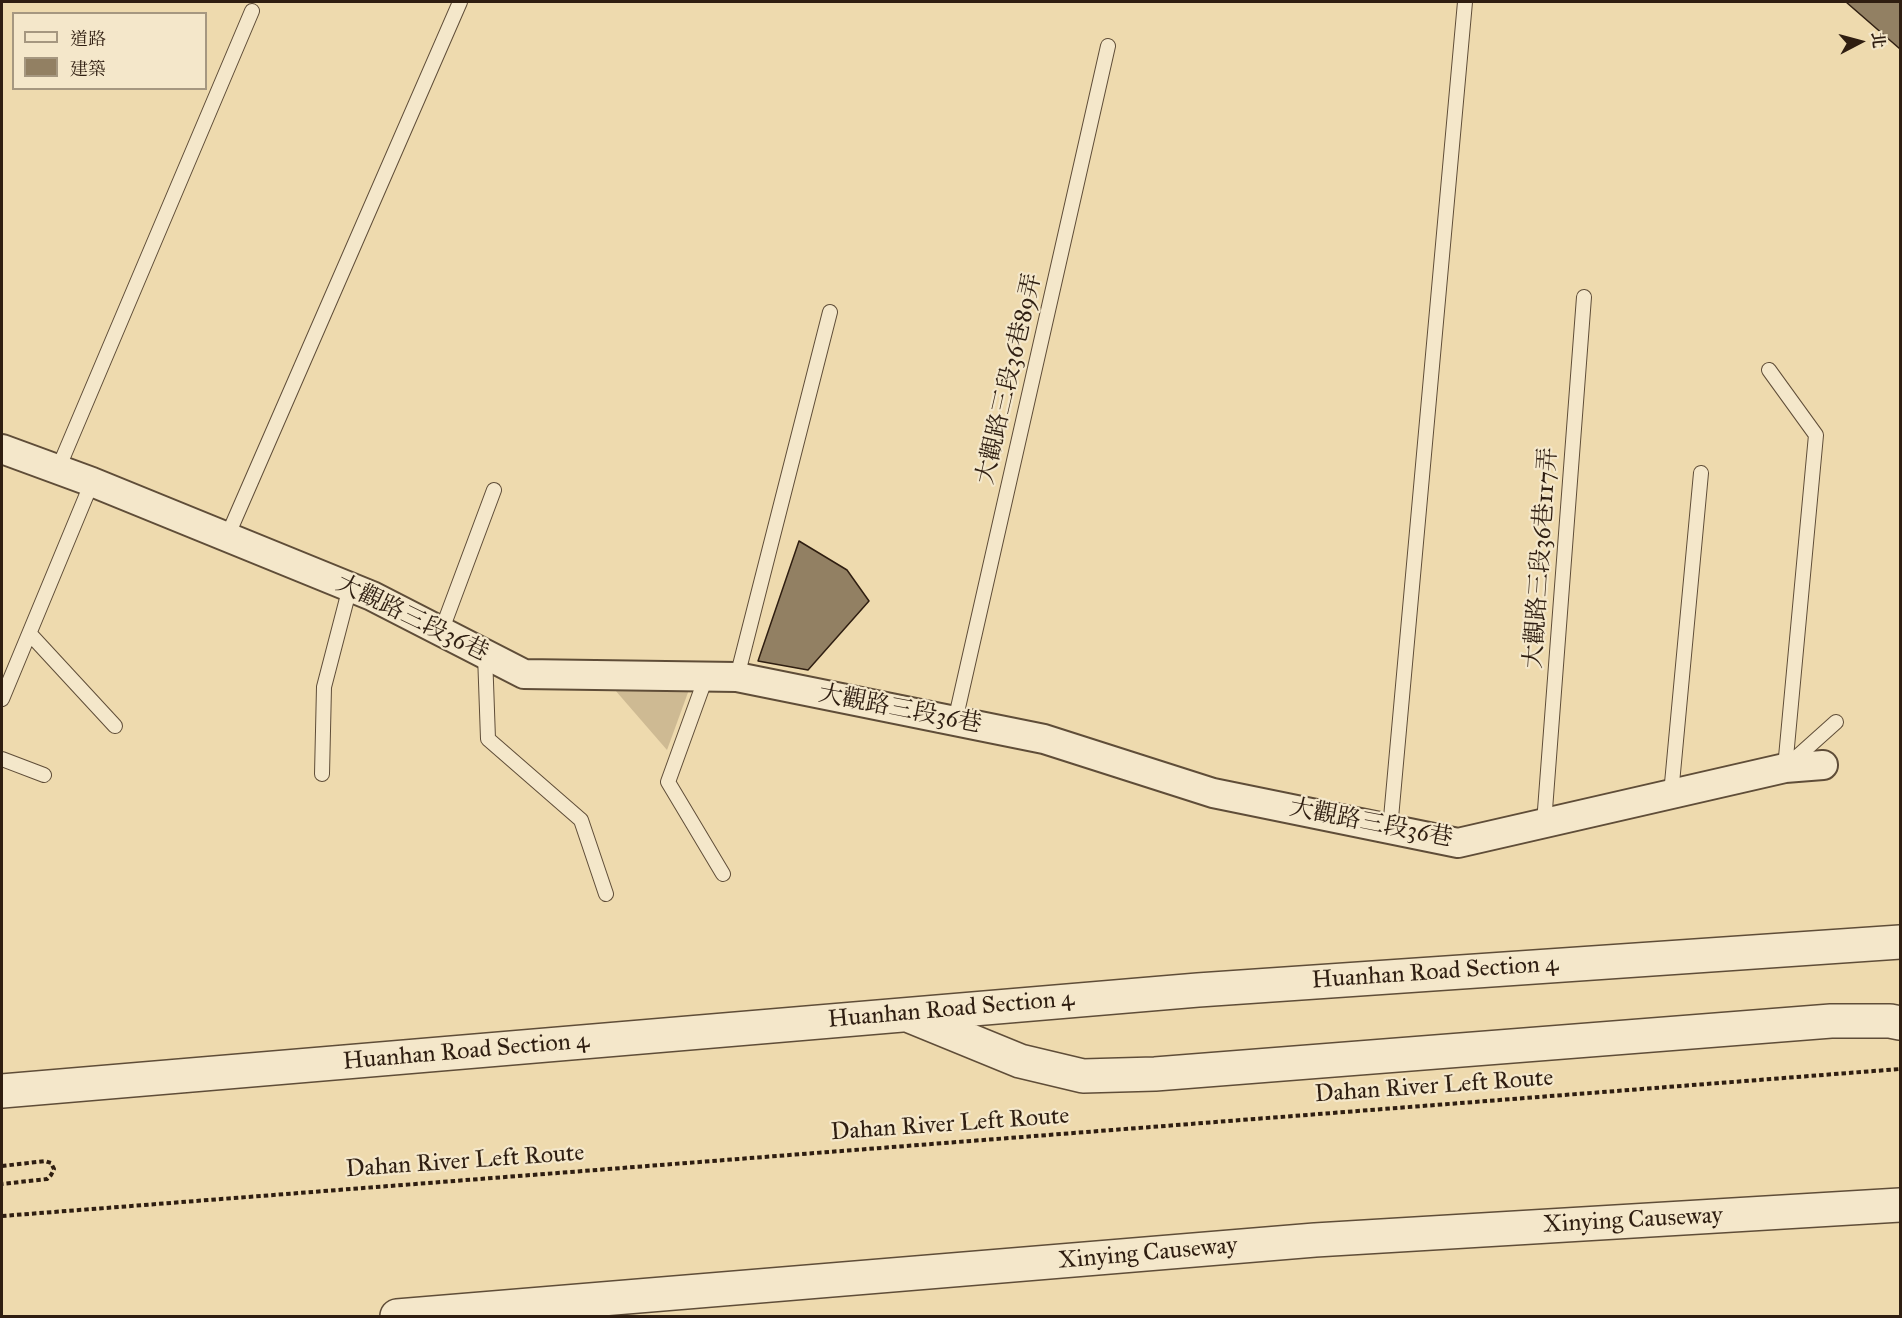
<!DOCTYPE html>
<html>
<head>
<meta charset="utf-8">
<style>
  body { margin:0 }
  #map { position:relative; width:1902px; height:1318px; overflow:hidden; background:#eedaae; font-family:"IM FELL Great Primer","Noto Serif TC",serif }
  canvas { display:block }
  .frame { position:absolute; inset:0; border:3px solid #2f1e11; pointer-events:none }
  .legend { position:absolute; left:12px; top:12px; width:195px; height:78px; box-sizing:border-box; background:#f4e7ca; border:2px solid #a59780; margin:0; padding:8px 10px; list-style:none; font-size:18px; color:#2f1e11 }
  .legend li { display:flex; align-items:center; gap:12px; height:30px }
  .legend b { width:30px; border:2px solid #a59780 }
  .north { position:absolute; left:1830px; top:12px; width:60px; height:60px; -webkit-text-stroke:4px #f4e7ca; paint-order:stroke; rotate:84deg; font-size:16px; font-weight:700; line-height:24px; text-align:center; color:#2f1e11 }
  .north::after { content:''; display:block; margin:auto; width:21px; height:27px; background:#2f1e11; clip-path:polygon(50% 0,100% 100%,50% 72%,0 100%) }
</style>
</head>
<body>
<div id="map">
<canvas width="1902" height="1318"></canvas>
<div class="frame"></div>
<ul class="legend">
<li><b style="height:8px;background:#f4e7ca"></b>道路</li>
<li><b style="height:16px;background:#928063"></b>建築</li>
</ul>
<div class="north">北</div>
</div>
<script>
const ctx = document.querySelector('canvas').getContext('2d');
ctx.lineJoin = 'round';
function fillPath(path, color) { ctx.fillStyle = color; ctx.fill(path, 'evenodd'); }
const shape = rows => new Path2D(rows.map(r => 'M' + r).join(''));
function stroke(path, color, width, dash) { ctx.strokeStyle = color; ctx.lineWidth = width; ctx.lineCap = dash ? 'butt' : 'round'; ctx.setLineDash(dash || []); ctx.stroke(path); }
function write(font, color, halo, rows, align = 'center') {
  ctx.font = font + ' "IM FELL Great Primer","Noto Serif TC",serif'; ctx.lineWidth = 4.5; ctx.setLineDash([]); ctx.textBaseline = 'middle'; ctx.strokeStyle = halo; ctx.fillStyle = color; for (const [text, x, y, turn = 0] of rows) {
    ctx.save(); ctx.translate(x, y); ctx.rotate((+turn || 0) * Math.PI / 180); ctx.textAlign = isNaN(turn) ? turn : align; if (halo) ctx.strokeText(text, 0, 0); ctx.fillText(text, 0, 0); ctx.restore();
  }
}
fillPath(shape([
  [690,687,667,750,615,690]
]), '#ceba93');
const building = shape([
  [1846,2,1900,2,1900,49,1846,2],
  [799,541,847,570,869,601,808,670,758,661,799,541]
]);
fillPath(building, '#928063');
stroke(building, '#2f1e11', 1.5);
const service = shape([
  [1769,370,1816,435,1785,768],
  [58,469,252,11],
  [227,537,460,2],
  [441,632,494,490],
  [30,634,115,726],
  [485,654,488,739,581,820,606,894],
  [706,677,668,782,723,874],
  [737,677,830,312],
  [2,699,92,482],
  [955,721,1108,46],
  [2,759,44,775],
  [1788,765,1836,722],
  [322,774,324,687,350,587],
  [1671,794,1701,473],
  [1544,823,1584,297],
  [1390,829,1465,2]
]);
const minor = shape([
  [2,449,92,482,372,596,524,674,737,677,1044,739,1213,793,1458,843,1785,768,1823,765]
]);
const tertiary = shape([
  [910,1016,1020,1061,1083,1076,1155,1074,1831,1021,1890,1021,1900,1023],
  [2,1091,1198,990,1900,942],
  [397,1316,1315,1240,1900,1205]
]);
stroke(service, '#5f4d38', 16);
stroke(minor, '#5f4d38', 32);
stroke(tertiary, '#5f4d38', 36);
stroke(shape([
  [2,1166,45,1161,51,1163,54,1169,51,1175,47,1179,2,1184],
  [2,1216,1900,1069]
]), '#2f1e11', 4, [4.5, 3]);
stroke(service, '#f4e7ca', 14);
stroke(minor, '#f4e7ca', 28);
stroke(tertiary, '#f4e7ca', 33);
write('24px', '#2f1e11', '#f4e7ca', [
  ["大觀路三段36巷89弄",1010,379,-77],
  ["大觀路三段36巷117弄",1542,558,-86],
  ["大觀路三段36巷",412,619,26],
  ["大觀路三段36巷",900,710,11],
  ["大觀路三段36巷",1371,824,11],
  ["Huanhan Road Section 4",1435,973,-4],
  ["Huanhan Road Section 4",951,1010,-5],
  ["Huanhan Road Section 4",466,1052,-5],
  ["Dahan River Left Route",1434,1087,-4],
  ["Dahan River Left Route",950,1125,-4],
  ["Dahan River Left Route",465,1162,-4],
  ["Xinying Causeway",1633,1221,-3],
  ["Xinying Causeway",1148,1254,-5]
]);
</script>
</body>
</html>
